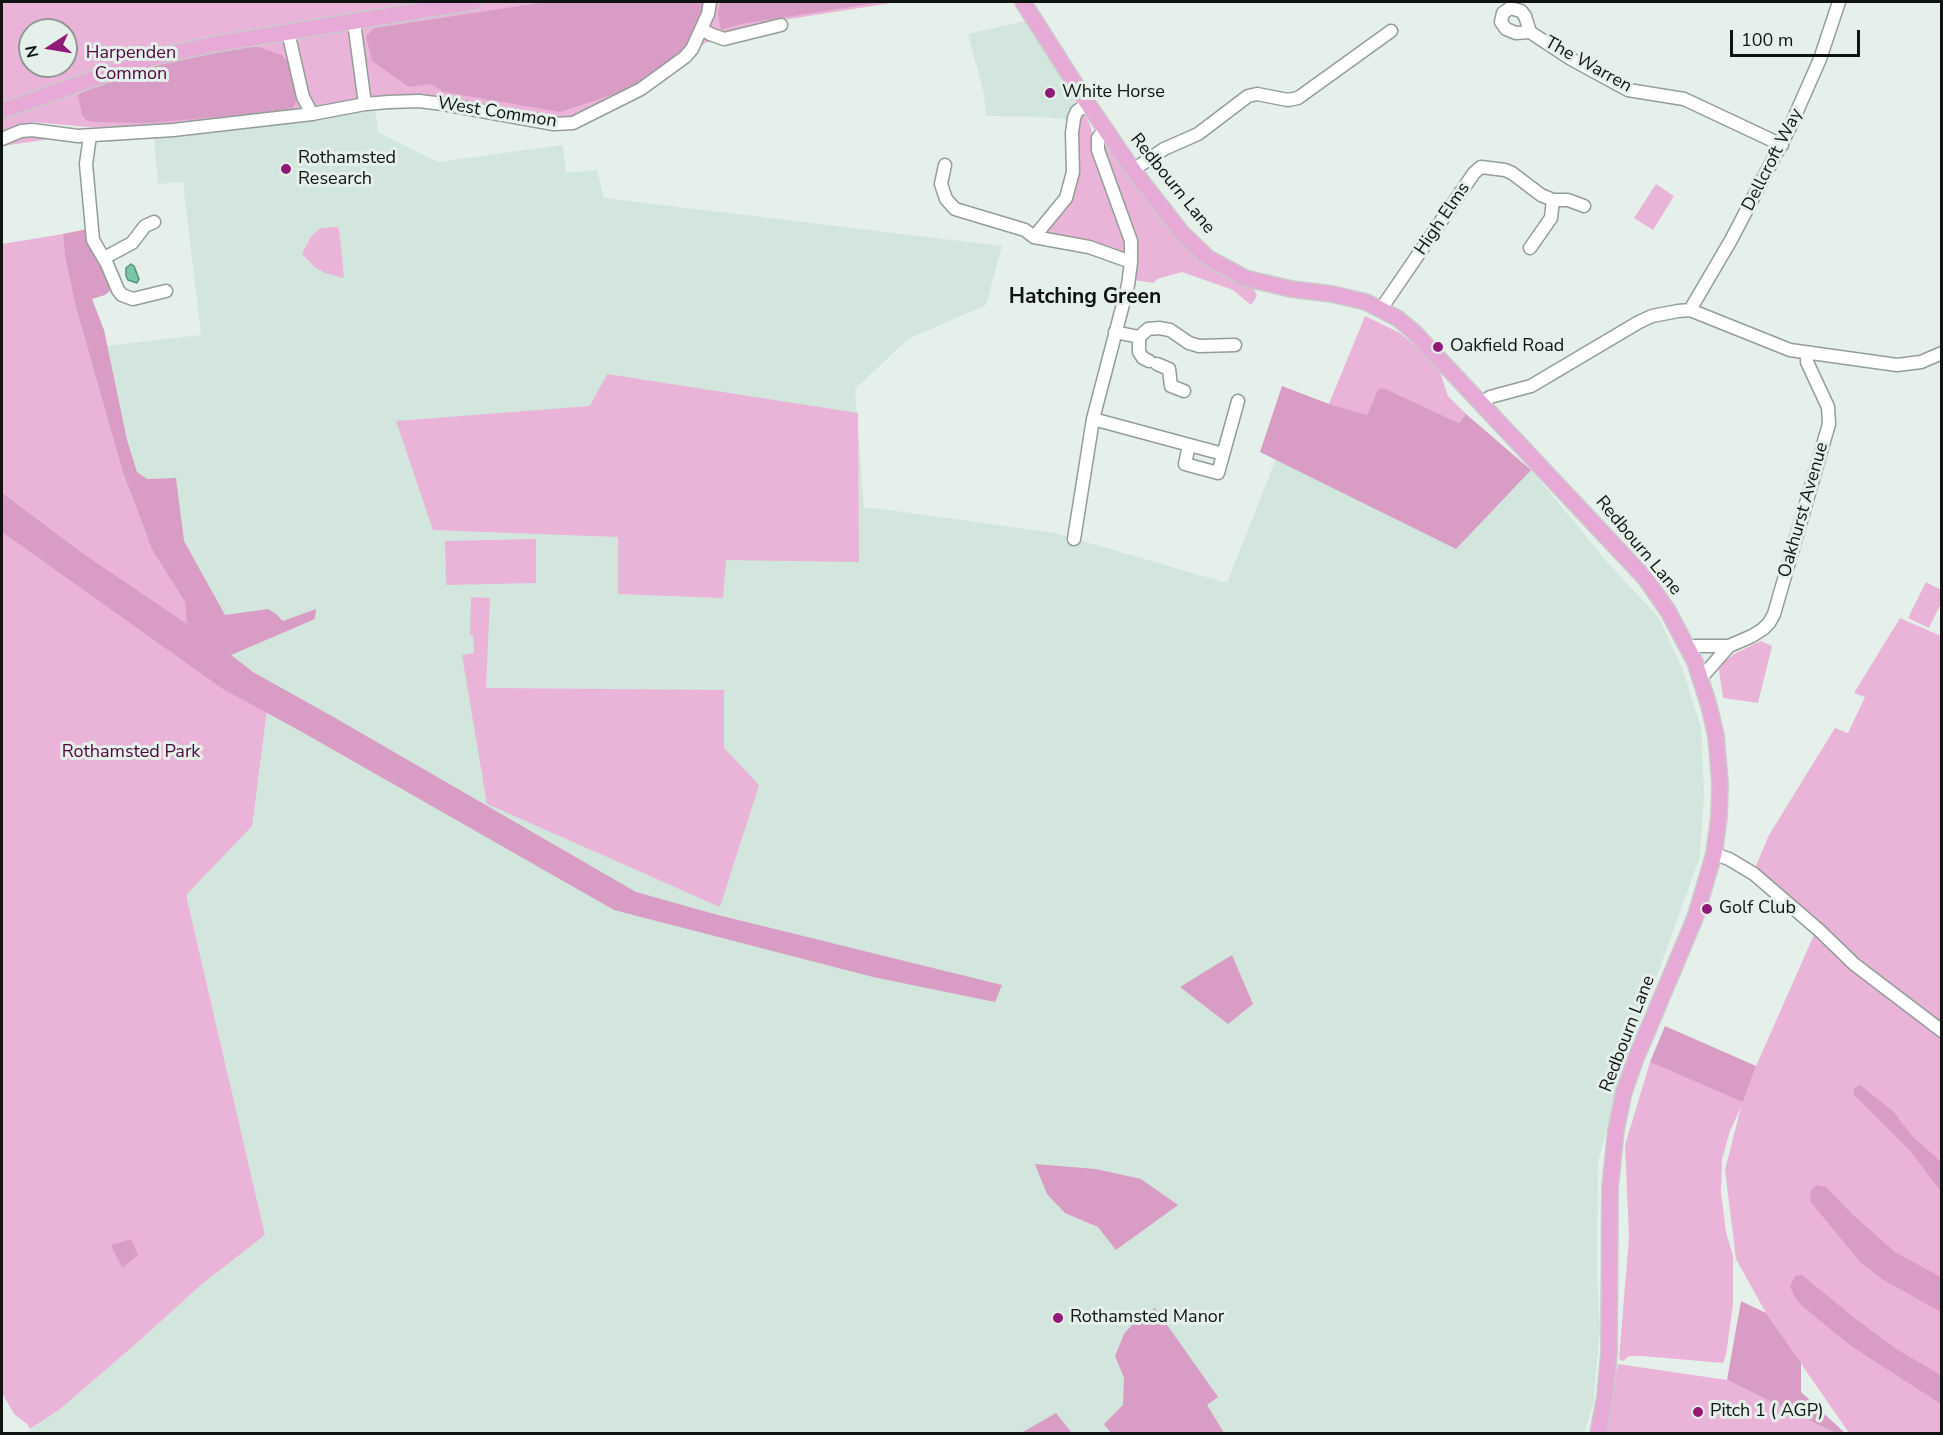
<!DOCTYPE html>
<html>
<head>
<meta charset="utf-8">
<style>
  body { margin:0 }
  #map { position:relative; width:1943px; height:1435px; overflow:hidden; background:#e5f0eb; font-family:"Nunito Sans",sans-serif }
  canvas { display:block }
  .frame { position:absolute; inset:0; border:3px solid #0f1311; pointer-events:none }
  .north { position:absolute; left:18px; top:18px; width:60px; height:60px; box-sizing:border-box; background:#e5f0eb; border:2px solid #8f9894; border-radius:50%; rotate:258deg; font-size:16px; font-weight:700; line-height:24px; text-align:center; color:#0f1311 }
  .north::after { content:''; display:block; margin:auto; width:21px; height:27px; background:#921a77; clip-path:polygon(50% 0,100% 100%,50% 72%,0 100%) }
  .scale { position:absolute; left:1730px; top:30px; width:130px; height:27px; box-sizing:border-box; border:3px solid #0f1311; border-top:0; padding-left:8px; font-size:18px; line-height:21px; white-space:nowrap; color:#0f1311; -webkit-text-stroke:4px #e5f0eb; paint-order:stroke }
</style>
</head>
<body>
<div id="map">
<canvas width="1943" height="1435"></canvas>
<div class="frame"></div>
<div class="north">N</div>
<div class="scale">100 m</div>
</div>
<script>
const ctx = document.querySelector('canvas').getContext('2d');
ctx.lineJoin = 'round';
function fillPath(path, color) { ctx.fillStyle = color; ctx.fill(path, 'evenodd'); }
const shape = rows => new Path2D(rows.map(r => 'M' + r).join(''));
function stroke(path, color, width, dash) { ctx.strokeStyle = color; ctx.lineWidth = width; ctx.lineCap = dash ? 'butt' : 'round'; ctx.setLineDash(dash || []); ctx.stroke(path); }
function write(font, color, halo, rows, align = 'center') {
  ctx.font = font + ' "Nunito Sans",sans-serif'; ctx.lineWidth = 6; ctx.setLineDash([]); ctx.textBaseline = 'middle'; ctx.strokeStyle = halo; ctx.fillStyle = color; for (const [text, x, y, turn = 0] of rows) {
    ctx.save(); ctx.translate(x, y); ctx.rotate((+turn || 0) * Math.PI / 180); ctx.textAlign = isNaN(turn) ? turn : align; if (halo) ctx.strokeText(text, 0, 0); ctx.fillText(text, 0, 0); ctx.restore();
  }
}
fillPath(shape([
  [1026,21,1075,95,1075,103,1070,112,1069,120,1044,117,986,116,984,94,968,34],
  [375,107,378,132,438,162,563,145,566,173,597,170,604,198,1002,246,986,305,908,339,855,389,864,508,882,509,1055,533,1227,583,1296,408,1531,470,1607,562,1659,618,1682,668,1701,727,1704,795,1700,856,1618,1084,1598,1162,1597,1273,1600,1329,1593,1405,1584,1433,24,1434,59,1410,138,1342,202,1284,265,1235,187,899,147,536,123,473,75,304,63,234,80,231,90,294,104,330,106,346,201,335,183,182,158,184,154,137]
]), '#d2e6dd');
fillPath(shape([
  [2,2,898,2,770,22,705,43,633,88,580,116,561,120,438,99,319,109,178,128,99,128,33,122,20,126,2,135],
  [30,30,66,30,66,66,30,66],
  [1083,113,1086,115,1091,128,1096,154,1128,246,1128,255,1043,233,1060,214,1078,117],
  [21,134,58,138,2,146,2,142],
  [1104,143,1132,179,1211,267,1233,281,1253,287,1257,296,1251,305,1233,290,1182,272,1157,279,1154,283,1133,280,1136,255,1101,145],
  [1656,184,1674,196,1653,230,1634,218],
  [337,227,339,229,344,278,325,273,315,267,302,254,311,237,320,228],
  [63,234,65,257,75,304,123,473,147,536,185,602,267,710,252,826,187,894,187,899,265,1235,202,1284,138,1342,59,1410,30,1429,27,1424,14,1414,2,1393,2,244],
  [1365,316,1400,333,1424,353,1440,372,1448,396,1466,414,1459,423,1384,388,1378,389,1367,416,1329,404],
  [607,374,858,413,859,562,726,560,723,598,618,594,618,537,433,530,396,421,590,406],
  [536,539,536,583,446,585,445,541],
  [1926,582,1941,590,1941,603,1929,628,1908,618],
  [471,597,490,598,486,688,724,690,724,748,759,785,720,907,487,804,462,655,474,653,473,635,470,635],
  [1900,618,1941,636,1941,1433,1849,1433,1766,1313,1736,1259,1725,1170,1741,1107,1730,1131,1722,1159,1721,1192,1726,1232,1733,1256,1733,1304,1726,1355,1723,1363,1642,1356,1629,1356,1623,1361,1619,1359,1629,1237,1625,1145,1650,1062,1743,1101,1756,1066,1818,926,1795,900,1755,868,1769,835,1835,728,1848,733,1865,697,1854,693],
  [1761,641,1772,646,1758,703,1723,698,1719,669,1722,664,1734,654],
  [1618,1364,1727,1380,1835,1433,1602,1434]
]), '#eab4d8');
fillPath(shape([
  [546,2,702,2,703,15,687,51,633,88,560,112,444,92,430,84,409,87,372,61,366,36,375,28],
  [720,2,883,2,741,24,721,30,718,15],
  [235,47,258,47,282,55,288,63,296,89,296,102,293,108,267,113,148,123,93,122,86,120,82,115,78,95,100,83,166,62],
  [87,229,107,274,105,275,110,291,105,295,92,299,104,330,127,440,137,472,147,479,176,478,184,541,225,615,268,609,276,614,283,621,316,609,315,619,231,655,253,672,337,719,636,892,718,915,1002,985,995,1002,873,977,614,910,302,732,223,689,2,532,2,493,82,553,187,624,185,602,152,549,123,473,75,304,65,257,63,234],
  [1282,386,1329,404,1367,415,1378,389,1384,388,1459,423,1466,414,1531,470,1456,549,1260,452],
  [1232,955,1253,1004,1228,1024,1180,987],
  [1665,1026,1756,1066,1743,1102,1650,1062],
  [1860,1085,1893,1111,1912,1136,1941,1162,1941,1192,1912,1153,1854,1095,1854,1088],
  [1035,1164,1096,1169,1141,1179,1178,1205,1116,1250,1098,1227,1065,1213,1047,1194],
  [1817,1185,1826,1187,1852,1214,1895,1252,1941,1277,1941,1312,1882,1279,1860,1262,1810,1201,1811,1190],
  [131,1239,138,1255,122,1268,111,1245],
  [1802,1275,1857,1320,1898,1350,1941,1375,1941,1404,1851,1346,1802,1306,1794,1296,1790,1286,1795,1276],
  [1741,1301,1766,1313,1801,1363,1801,1392,1845,1433,1835,1433,1727,1380],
  [1155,1308,1218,1397,1207,1405,1224,1433,1111,1433,1104,1424,1123,1405,1124,1378,1115,1356,1124,1334,1137,1319],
  [1056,1413,1071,1432,1084,1433,1021,1433]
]), '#d99dc5');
const water = shape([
  [131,264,134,266,139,279,137,283,128,280,126,276,126,268,131,264]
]);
fillPath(water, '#79c6a8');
stroke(water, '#59907b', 1.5);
const minor = shape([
  [354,22,365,104],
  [702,29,710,34,724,39,781,25],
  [288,32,303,97,312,114],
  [1530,32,1525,16,1521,11,1510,8,1503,13,1501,22,1506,29,1516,33,1530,32,1571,59,1628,90,1684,99,1782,145],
  [90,136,86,164,93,240,107,264,118,290,122,295,133,299,166,291],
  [2,139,21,131,32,130,78,136,173,130,312,114,365,104,389,102,419,101,443,104,554,124,573,123,641,89,685,57,692,49,708,14,710,2],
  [945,165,941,184,946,199,955,209,1025,230,1034,237,1089,247,1131,262],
  [1133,170,1164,149,1198,134,1248,96,1257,94,1288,100,1298,98,1391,31],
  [1034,237,1066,198,1073,172,1072,133,1074,118,1077,111,1088,104],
  [1530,248,1551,218,1553,200],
  [104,258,132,243,145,226,154,222],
  [1381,309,1474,173,1481,167,1505,170,1512,173,1541,195,1553,200,1568,200,1584,206],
  [1690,310,1731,240,1790,127,1820,59,1839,2],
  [1115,332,1139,337,1139,352,1143,358,1149,361],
  [1139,337,1148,329,1159,328,1170,330,1189,343,1199,346,1235,345],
  [1157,364,1169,369,1171,386,1184,391],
  [1482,404,1490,397,1531,386,1639,322,1652,316,1678,311,1690,310,1790,350,1897,365,1921,362,1942,353],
  [1093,419,1223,454],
  [1189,445,1185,464,1218,473,1238,401],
  [1074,539,1093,419,1128,285,1131,262,1131,241,1098,150,1098,138,1105,129],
  [1688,646,1729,646],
  [1701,678,1729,646,1752,636,1763,629,1769,623,1774,614,1829,424,1828,407,1807,362,1807,353],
  [1714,854,1729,859,1754,874,1820,931,1854,964,1942,1031]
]);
const major = shape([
  [1023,2,1088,104,1133,170,1182,233,1208,258,1245,278,1291,289,1332,294,1366,302,1397,318,1413,331,1645,578,1668,611,1695,662,1709,706,1716,736,1720,783,1719,817,1714,854,1695,918,1636,1058,1624,1092,1616,1130,1610,1188,1609,1353,1605,1397,1598,1434],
  [2,111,155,57,215,44,473,2]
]);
stroke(minor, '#939d98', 15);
stroke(major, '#cacbcb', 18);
stroke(minor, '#fff', 12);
stroke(major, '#e7aad6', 15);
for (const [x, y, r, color] of [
  [1050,93,6,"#921a77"],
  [286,169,6,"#921a77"],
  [1438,347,6,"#921a77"],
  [1707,909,6,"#921a77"],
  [1058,1318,6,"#921a77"],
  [1698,1412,6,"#921a77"]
]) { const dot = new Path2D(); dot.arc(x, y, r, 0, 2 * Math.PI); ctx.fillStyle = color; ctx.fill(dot); stroke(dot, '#e5f0eb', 2); }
write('18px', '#4e063e', '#e5f0eb', [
  ["Harpenden",131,54],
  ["Common",131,75],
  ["Rothamsted Park",131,753]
]);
write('18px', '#0f1311', '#e5f0eb', [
  ["The Warren",1588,65,29],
  ["West Common",497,113,9],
  ["Dellcroft Way",1773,160,-63],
  ["Redbourn Lane",1172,184,51],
  ["High Elms",1443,219,-56],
  ["Oakhurst Avenue",1804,510,-74],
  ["Redbourn Lane",1638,546,50],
  ["Redbourn Lane",1628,1034,-69]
]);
write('18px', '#0f1311', '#e5f0eb', [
  ["White Horse",1062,93],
  ["Rothamsted",298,159],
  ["Research",298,180],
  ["Oakfield Road",1450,347],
  ["Golf Club",1719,909],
  ["Rothamsted Manor",1070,1318],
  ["Pitch 1 ( AGP)",1710,1412]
], 'left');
write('bold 21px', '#0f1311', '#e5f0eb', [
  ["Hatching Green",1085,298]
]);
</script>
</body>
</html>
